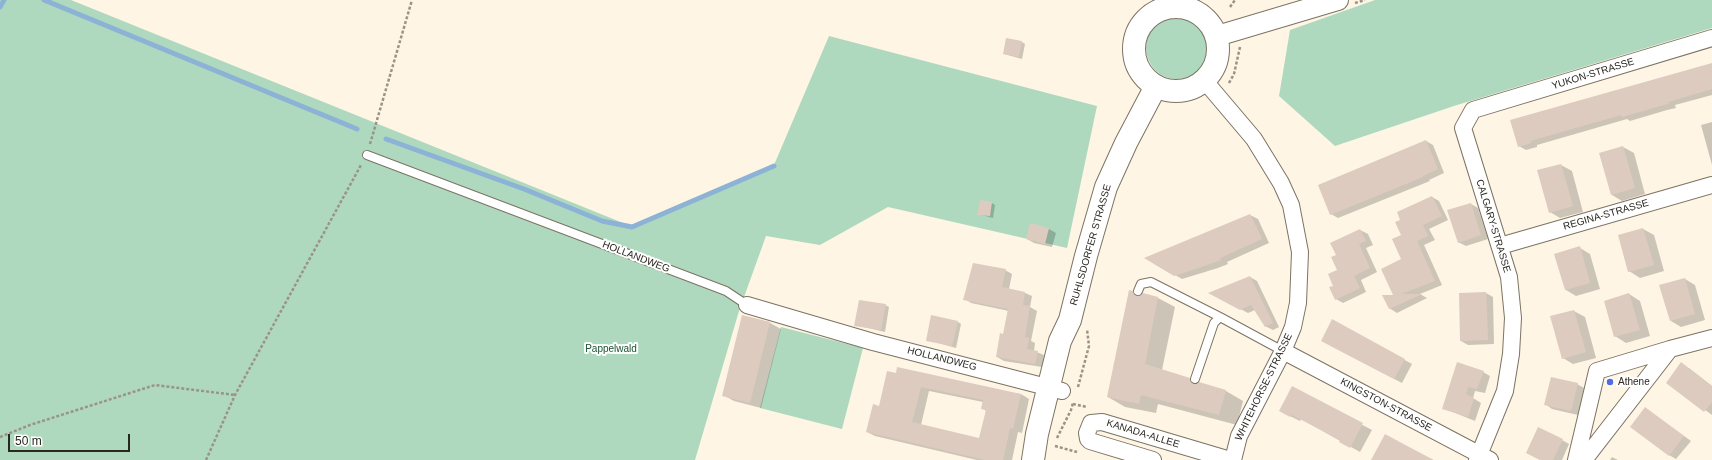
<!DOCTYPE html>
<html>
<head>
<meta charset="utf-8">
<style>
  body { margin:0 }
  #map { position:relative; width:1712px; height:460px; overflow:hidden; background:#fff5e4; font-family:Helvetica,sans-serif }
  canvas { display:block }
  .scale { position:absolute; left:8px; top:434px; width:122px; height:18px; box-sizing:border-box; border:2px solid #2a2721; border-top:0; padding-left:5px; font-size:12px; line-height:14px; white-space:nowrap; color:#2a2721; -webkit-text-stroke:3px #fff; paint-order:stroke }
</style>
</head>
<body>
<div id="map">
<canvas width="1712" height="460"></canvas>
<div class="scale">50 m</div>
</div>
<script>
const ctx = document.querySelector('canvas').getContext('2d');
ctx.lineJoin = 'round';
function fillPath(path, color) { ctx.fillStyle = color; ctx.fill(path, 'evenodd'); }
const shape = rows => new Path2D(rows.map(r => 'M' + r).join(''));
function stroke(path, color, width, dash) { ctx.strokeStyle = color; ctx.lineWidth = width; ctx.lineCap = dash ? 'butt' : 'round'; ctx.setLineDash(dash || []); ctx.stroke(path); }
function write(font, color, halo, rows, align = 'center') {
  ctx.font = font + ' Helvetica,sans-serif'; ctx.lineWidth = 4; ctx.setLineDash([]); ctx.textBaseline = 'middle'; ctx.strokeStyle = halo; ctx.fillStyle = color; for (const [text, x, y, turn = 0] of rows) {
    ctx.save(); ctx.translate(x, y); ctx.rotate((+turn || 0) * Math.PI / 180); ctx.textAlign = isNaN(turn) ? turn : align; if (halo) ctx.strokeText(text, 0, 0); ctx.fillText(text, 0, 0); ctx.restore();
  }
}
fillPath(shape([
  [0,0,71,0,633,227,774,165,829,36,1097,106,1067,248,888,207,820,245,766,236,739,311,695,460,0,460],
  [1375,0,1712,0,1712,28,1457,105,1335,146,1279,96,1290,30],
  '1146 48a31 31 0 1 1 62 0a31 31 0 1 1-62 0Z',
  [781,327,863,348,842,429,760,408]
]), '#afd9be');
fillPath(shape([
  [1022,42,1025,44,1022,59,1004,54],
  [1712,64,1712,95,1675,105,1676,108,1667,110,1630,121,1627,119,1537,145,1537,147,1526,150,1519,146,1512,121],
  [1712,122,1712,165,1701,125],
  [1426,141,1433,145,1444,173,1429,180,1430,181,1338,218,1331,214],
  [1623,147,1634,153,1645,194,1622,201,1612,195],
  [1561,165,1572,171,1583,212,1560,218,1550,212],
  [1432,197,1439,201,1448,220,1429,229,1435,240,1424,245,1442,285,1420,294,1427,298,1397,313,1389,308,1403,260,1402,235],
  [992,203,995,205,993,218,978,214],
  [1471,204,1478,208,1488,239,1466,246,1458,242],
  [1250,215,1258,219,1269,243,1227,262,1228,264,1218,268,1182,279,1146,258],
  [1049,229,1056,233,1052,247,1034,243,1027,239],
  [1643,229,1654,235,1664,271,1640,278,1629,271],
  [1360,230,1368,234,1373,245,1366,248,1377,272,1361,280,1366,292,1343,303,1336,299,1335,286,1338,270,1337,256],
  [1580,248,1590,254,1600,289,1576,296,1566,290],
  [1005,270,1012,274,1009,289,1025,293,1032,296,1030,307,1037,311,1031,341,1035,343,1034,351,1044,355,1042,367,1004,361,997,357,1004,335,1009,311,971,303,965,299],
  [1250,277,1257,281,1279,327,1273,330,1265,326,1255,310,1248,313,1216,296],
  [1685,279,1695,285,1705,320,1681,327,1671,321],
  [1132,292,1139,296,1158,298,1175,307,1162,370,1189,379,1198,384,1226,391,1243,401,1237,425,1158,404,1156,413,1125,407,1108,397],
  [1486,293,1493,297,1494,344,1468,345,1461,341,1460,294],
  [1629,294,1640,301,1650,336,1626,343,1615,336],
  [885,305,889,307,885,332,855,325],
  [1574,311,1585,317,1596,358,1573,364,1563,358],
  [743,316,770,323,781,329,761,408,734,401,723,395],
  [1333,321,1412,364,1402,383,1329,345],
  [958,322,961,324,956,348,927,340],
  [1689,368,1712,386,1712,415,1667,382],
  [1483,372,1490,376,1485,393,1475,391,1473,398,1481,403,1475,421,1443,408],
  [888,373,1021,394,1029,399,1022,433,1018,432,1012,460,977,460,875,436,867,432,880,407],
  [929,391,983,402,982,408,986,411,980,439,921,425],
  [1577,384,1584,388,1578,415,1552,409,1545,404],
  [1292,388,1372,430,1360,452,1301,419,1300,421,1290,416],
  [1645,408,1691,441,1676,459,1669,455],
  [1562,440,1569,444,1562,460,1540,460,1527,453],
  [1612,457,1618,460,1610,460]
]), '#0003');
stroke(shape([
  [44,0,357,129],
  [0,7,4,0],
  [386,139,524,189,602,221,632,227,774,166]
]), '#8cb3d6', 5);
fillPath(shape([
  [1006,38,1022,41,1019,57,1003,54],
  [1712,63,1712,89,1668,102,1669,104,1660,106,1622,117,1621,115,1530,141,1531,143,1518,147,1510,120],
  [1426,140,1438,169,1423,176,1423,177,1330,215,1318,185],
  [1623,146,1635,188,1611,195,1599,153],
  [1561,164,1573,206,1549,213,1537,170],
  [1432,196,1442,216,1423,225,1428,236,1417,241,1435,281,1401,294,1422,294,1389,309,1382,295,1393,295,1381,269,1401,259,1392,239,1401,235,1395,222,1400,220,1397,212],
  [980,200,992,202,990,216,977,215],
  [1471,203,1481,235,1458,243,1447,210],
  [1250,214,1262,239,1220,258,1221,260,1210,264,1174,276,1144,258],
  [1030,223,1049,228,1045,244,1026,239],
  [1643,228,1654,265,1628,272,1618,235],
  [1360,229,1366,241,1359,244,1370,268,1354,276,1360,288,1335,300,1329,287,1333,286,1328,274,1337,270,1331,257,1336,255,1330,243],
  [1580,246,1590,283,1565,290,1554,254],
  [973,263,1006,269,1002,287,1025,292,1023,305,1030,306,1025,337,1029,338,1027,349,1038,351,1035,364,996,357,1000,333,1003,334,1008,309,963,300],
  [1250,276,1273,323,1265,327,1251,305,1240,310,1208,293],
  [1685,278,1695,314,1670,321,1659,285],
  [1129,290,1133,291,1136,296,1143,293,1158,297,1145,364,1190,378,1191,382,1194,384,1199,382,1226,390,1219,415,1141,395,1139,404,1107,397],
  [1486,292,1488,340,1460,341,1459,293],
  [1629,293,1640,330,1614,337,1604,301],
  [859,300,886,304,881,330,854,326],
  [1574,310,1586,352,1562,359,1550,316],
  [742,315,770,322,750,403,722,396],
  [931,315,958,321,952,346,926,341],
  [1332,319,1405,359,1394,379,1321,341],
  [1457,362,1484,371,1477,389,1468,387,1466,394,1474,398,1468,417,1442,409],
  [1681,362,1712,386,1712,402,1704,412,1666,383],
  [897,367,1021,394,1013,429,1010,428,1003,460,985,460,866,432,873,404,879,406,887,371,896,373],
  [921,387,983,400,981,409,986,410,979,438,912,422],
  [1551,377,1578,383,1571,411,1544,405],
  [1292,386,1363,423,1350,448,1339,442,1340,440,1292,415,1290,417,1279,411],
  [1645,407,1684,436,1669,456,1630,427],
  [1538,427,1563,439,1553,460,1540,460,1526,453],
  [1385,434,1411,448,1434,460,1371,460]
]), '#ddcbc0');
const service = shape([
  [367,155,726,291,747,305],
  [1138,291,1141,284,1151,282,1220,317],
  [1195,379,1214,323,1220,317,1283,351]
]);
const minor = shape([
  [1204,80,1254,139,1281,183,1291,205,1300,252,1298,303,1293,327,1283,351,1239,436,1233,460],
  [1500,246,1712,185],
  [747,305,873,342,1062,391],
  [1283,351,1490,460],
  [1153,460,1090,441,1088,439,1087,433,1091,423,1102,422,1230,460],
  [1477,460,1505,391,1511,354,1513,318,1509,277,1463,128,1473,110,1712,38],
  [1576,460,1597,371,1670,349],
  [1584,460,1670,349,1712,338]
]);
const tertiary = shape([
  [1217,36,1338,0]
]);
const secondary = shape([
  '1134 49a42 42 0 1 1 84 0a42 42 0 1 1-84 0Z',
  [1033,460,1037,434,1060,341,1070,320,1086,256,1106,187,1126,143,1156,86]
]);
stroke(service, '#7b7363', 10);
stroke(minor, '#7b7363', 18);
stroke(tertiary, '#7b7363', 22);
stroke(secondary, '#7b7363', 24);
stroke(shape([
  [1355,3,1365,0],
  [1230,7,1235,0],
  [1229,83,1234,74,1240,47],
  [370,144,412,0],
  [1078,387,1089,346,1087,329],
  [1073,404,1087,407],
  [0,437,30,425,155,385,235,395],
  [1057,438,1071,410,1073,403],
  [1055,446,1077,452],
  [206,460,235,395,361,165]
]), '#9a9488', 2.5, [3, 2]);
stroke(service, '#fff', 8);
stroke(minor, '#fff', 16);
stroke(tertiary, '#fff', 20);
stroke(secondary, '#fff', 22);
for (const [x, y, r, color] of [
  [1610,382,4,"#516be0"]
]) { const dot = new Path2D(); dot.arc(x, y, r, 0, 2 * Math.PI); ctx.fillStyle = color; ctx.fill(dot); stroke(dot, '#fff', 1.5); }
write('10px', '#2a2721', '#fff', [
  ["YUKON-STRASSE",1593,74,-17],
  ["REGINA-STRASSE",1606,215,-16],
  ["CALGARY-STRASSE",1493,226,73],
  ["RUHLSDORFER STRASSE",1091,245,-74],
  ["HOLLANDWEG",636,257,21],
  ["HOLLANDWEG",942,359,14],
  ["WHITEHORSE-STRASSE",1264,387,-64],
  ["KINGSTON-STRASSE",1386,405,28],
  ["KANADA-ALLEE",1143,434,17]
]);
write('10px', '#175033', '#fff', [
  ["Pappelwald",611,349]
]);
write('10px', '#2a2721', '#fff', [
  ["Athene",1618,382]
], 'left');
</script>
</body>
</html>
